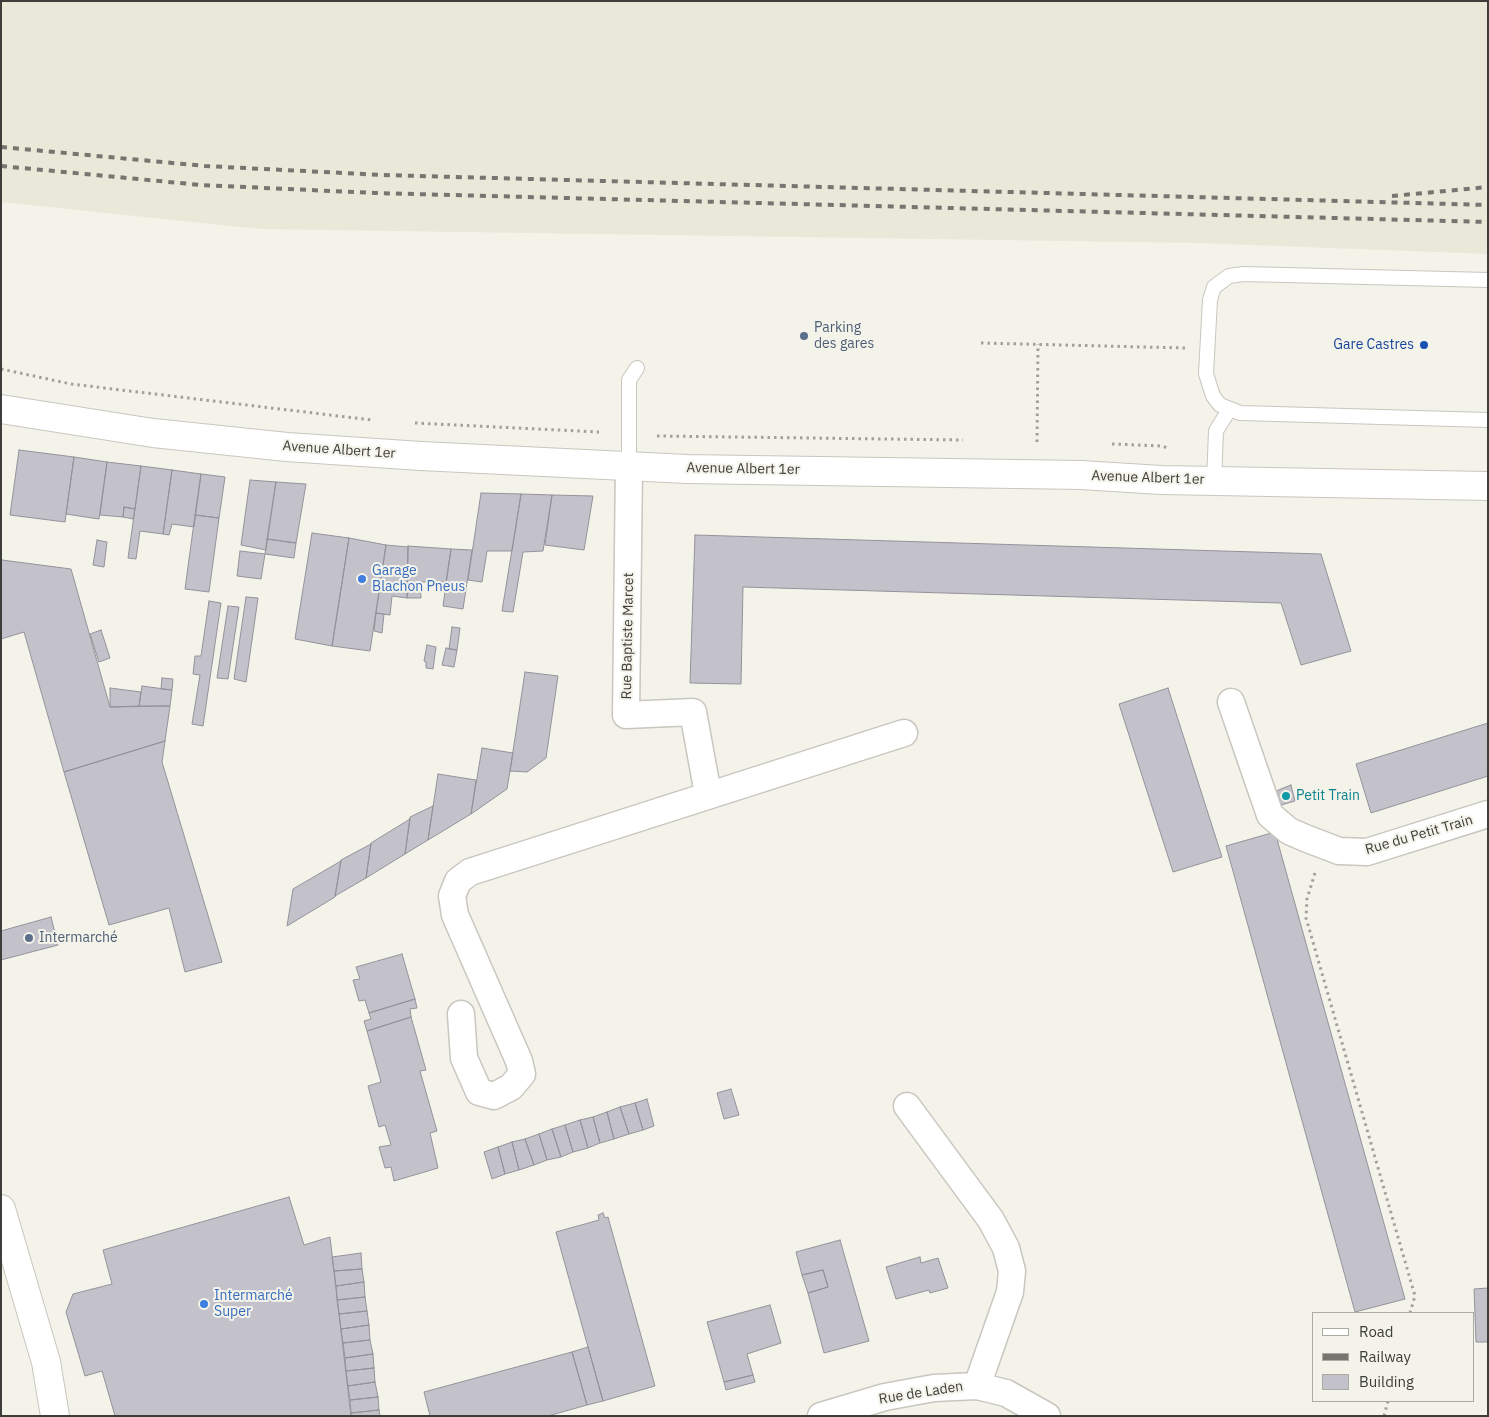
<!DOCTYPE html>
<html>
<head>
<meta charset="utf-8">
<style>
  body { margin:0 }
  #map { position:relative; width:1489px; height:1417px; overflow:hidden; background:#f4f3ea; font-family:"IBM Plex Sans",sans-serif }
  canvas { display:block }
  .frame { position:absolute; inset:0; border:2px solid #3d3d39; pointer-events:none }
  .legend { position:absolute; left:1312px; top:1312px; width:162px; height:90px; box-sizing:border-box; background:#f4f3ea; border:1px solid #abaaa3; margin:0; padding:6px 9px; list-style:none; font-size:15px; color:#3d3d39 }
  .legend li { display:flex; align-items:center; gap:10px; height:25px }
  .legend b { width:25px; border:1px solid #abaaa3 }
</style>
</head>
<body>
<div id="map">
<canvas width="1489" height="1417"></canvas>
<div class="frame"></div>
<ul class="legend">
<li><b style="height:6px;background:#fff"></b>Road</li>
<li><b style="height:6px;background:#767570"></b>Railway</li>
<li><b style="height:14px;background:#c3c2ca"></b>Building</li>
</ul>
</div>
<script>
const ctx = document.querySelector('canvas').getContext('2d');
ctx.lineJoin = 'round';
function fillPath(path, color) { ctx.fillStyle = color; ctx.fill(path, 'evenodd'); }
const shape = rows => new Path2D(rows.map(r => 'M' + r).join(''));
function stroke(path, color, width, dash) { ctx.strokeStyle = color; ctx.lineWidth = width; ctx.lineCap = dash ? 'butt' : 'round'; ctx.setLineDash(dash || []); ctx.stroke(path); }
function write(font, color, halo, rows, align = 'center') {
  ctx.font = font + ' "IBM Plex Sans",sans-serif'; ctx.lineWidth = 4; ctx.setLineDash([]); ctx.textBaseline = 'middle'; ctx.strokeStyle = halo; ctx.fillStyle = color; for (const [text, x, y, turn = 0] of rows) {
    ctx.save(); ctx.translate(x, y); ctx.rotate((+turn || 0) * Math.PI / 180); ctx.textAlign = isNaN(turn) ? turn : align; if (halo) ctx.strokeText(text, 0, 0); ctx.fillText(text, 0, 0); ctx.restore();
  }
}
fillPath(shape([
  [1,1,1488,1,1488,254,1198,243,259,229,1,202]
]), '#eae8d8');
const building = shape([
  [19,450,74,457,65,522,10,515,19,450],
  [74,457,107,462,99,519,66,514,74,457],
  [107,462,141,466,135,509,124,507,123,517,100,515,107,462],
  [141,466,172,470,163,534,140,531,136,559,128,558,141,466],
  [172,470,201,474,194,527,172,524,169,535,163,534,172,470],
  [201,474,225,477,219,518,195,515,201,474],
  [250,480,276,482,266,550,241,545,250,480],
  [276,482,306,484,296,543,267,539,276,482],
  [481,493,521,494,512,551,487,551,482,582,468,580,481,493],
  [521,494,552,495,543,551,523,552,513,612,502,611,521,494],
  [552,495,593,496,584,550,545,545,552,495],
  [124,507,135,509,133,519,123,517,124,507],
  [195,515,219,518,209,592,185,589,195,515],
  [312,533,349,538,332,646,295,639,312,533],
  [695,535,1321,554,1351,651,1301,665,1281,603,743,587,741,684,690,683,695,535],
  [349,538,386,545,370,651,332,646,349,538],
  [267,539,296,543,294,558,265,554,267,539],
  [97,540,107,542,104,567,93,565,97,540],
  [386,545,408,547,407,598,392,596,390,615,376,613,386,545],
  [408,546,451,549,446,582,420,582,421,598,407,598,408,546],
  [451,549,472,550,463,609,443,606,451,549],
  [240,551,265,554,261,579,237,576,240,551],
  [1,557,2,560,71,569,110,707,170,706,165,741,64,772,24,632,1,639,1,557],
  [246,597,258,598,246,682,234,679,246,597],
  [209,601,221,603,203,726,192,724,200,675,193,674,195,656,201,656,209,601],
  [228,606,239,607,228,679,217,678,228,606],
  [376,613,384,614,382,633,374,631,376,613],
  [452,627,460,628,457,650,449,649,452,627],
  [101,630,110,658,99,662,90,634,101,630],
  [427,645,436,647,433,669,426,668,426,662,424,661,427,645],
  [446,648,457,650,454,667,442,665,446,648],
  [525,672,558,676,546,758,527,772,510,771,525,672],
  [162,678,173,679,172,690,161,689,162,678],
  [142,686,172,690,170,706,139,706,142,686],
  [110,688,141,692,139,706,110,707,110,688],
  [1168,688,1222,857,1173,872,1119,704,1168,688],
  [1488,723,1488,776,1371,813,1356,764,1488,723],
  [165,741,162,762,222,962,185,972,169,908,109,925,64,772,165,741],
  [482,748,513,753,507,789,471,814,482,748],
  [438,774,476,780,471,814,428,840,438,774],
  [1291,785,1295,801,1281,805,1276,791,1291,785],
  [433,806,428,840,405,854,410,817,433,806],
  [410,819,405,854,366,878,371,843,410,819],
  [1275,832,1405,1299,1355,1312,1226,846,1275,832],
  [371,844,366,878,335,896,341,860,371,844],
  [341,861,335,897,287,926,293,889,341,861],
  [51,917,58,945,1,960,1,931,51,917],
  [402,954,415,999,369,1013,365,1000,359,1001,353,980,360,979,356,967,402,954],
  [415,999,417,1008,410,1009,411,1017,367,1031,364,1021,371,1019,369,1013,415,999],
  [411,1017,426,1070,420,1071,437,1131,430,1133,438,1168,394,1181,391,1167,385,1168,379,1147,391,1145,385,1125,379,1127,368,1086,381,1082,367,1031,411,1017],
  [731,1089,739,1115,724,1119,717,1093,731,1089],
  [647,1099,654,1126,643,1130,635,1103,647,1099],
  [635,1103,643,1130,629,1134,620,1107,635,1103],
  [620,1107,629,1134,614,1139,607,1112,620,1107],
  [607,1112,614,1139,600,1143,593,1117,607,1112],
  [593,1117,600,1143,588,1148,580,1120,593,1117],
  [580,1120,588,1148,573,1152,565,1125,580,1120],
  [565,1125,573,1152,561,1157,552,1129,565,1125],
  [552,1129,561,1157,547,1160,539,1134,552,1129],
  [539,1134,547,1160,534,1165,525,1139,539,1134],
  [525,1139,534,1165,519,1170,512,1142,525,1139],
  [512,1142,519,1170,505,1174,498,1147,512,1142],
  [498,1147,505,1174,492,1179,484,1152,498,1147],
  [289,1197,304,1245,330,1237,351,1416,115,1416,102,1371,85,1376,66,1312,73,1294,112,1284,103,1250,289,1197],
  [603,1213,605,1218,608,1217,655,1386,603,1401,556,1232,599,1220,598,1215,603,1213],
  [840,1240,869,1341,824,1353,808,1293,828,1287,823,1270,802,1275,796,1252,840,1240],
  [361,1253,362,1269,334,1271,332,1257,361,1253],
  [920,1257,921,1263,938,1258,948,1288,930,1293,929,1290,896,1299,886,1267,920,1257],
  [362,1269,364,1282,336,1286,334,1271,362,1269],
  [823,1270,828,1287,808,1293,802,1275,823,1270],
  [364,1282,365,1297,337,1300,336,1286,364,1282],
  [1488,1288,1488,1342,1476,1342,1474,1289,1488,1288],
  [365,1297,367,1311,339,1314,337,1300,365,1297],
  [770,1305,781,1343,747,1354,753,1375,724,1382,707,1322,770,1305],
  [367,1311,369,1325,341,1329,339,1314,367,1311],
  [369,1325,370,1340,343,1343,341,1329,369,1325],
  [370,1340,373,1354,345,1358,343,1343,370,1340],
  [588,1347,603,1401,587,1405,572,1352,588,1347],
  [572,1352,587,1405,548,1416,430,1416,424,1392,572,1352],
  [373,1354,374,1368,346,1371,345,1358,373,1354],
  [374,1368,375,1382,348,1386,346,1371,374,1368],
  [753,1375,755,1382,726,1390,724,1382,753,1375],
  [375,1382,378,1397,350,1400,348,1386,375,1382],
  [378,1397,379,1410,351,1413,350,1400,378,1397],
  [379,1410,380,1416,351,1416,351,1413,379,1410]
]);
fillPath(building, '#c3c2ca');
stroke(building, '#93929a', 1);
const service = shape([
  [1488,280,1244,274,1229,276,1214,287,1210,300,1206,374,1213,396,1220,405,1240,413,1488,420],
  [629,466,629,380,637,368],
  [1214,481,1216,431,1229,410]
]);
const minor = shape([
  [629,466,626,715,693,712,708,794],
  [1231,702,1270,815,1289,831,1305,838,1339,851,1367,852,1488,814],
  [461,1014,464,1058,479,1092,494,1096,511,1087,522,1074,519,1061,455,915,452,896,458,881,470,872,904,733],
  [907,1106,991,1220,1006,1248,1012,1271,1010,1292,977,1386],
  [821,1416,885,1397,934,1388,977,1386,1006,1393,1047,1416]
]);
const secondary = shape([
  [1,1209,46,1362,55,1416]
]);
const primary = shape([
  [1,409,153,433,287,447,421,456,687,469,1081,475,1161,480,1488,486]
]);
stroke(service, '#c8c6be', 16);
stroke(minor, '#c8c6be', 29);
stroke(secondary, '#c8c6be', 30);
stroke(primary, '#c8c6be', 30);
stroke(shape([
  [981,343,1185,348],
  [1,369,71,384,372,420],
  [415,423,599,432],
  [657,436,963,440],
  [1037,442,1038,344],
  [1112,444,1162,446,1170,449],
  [1315,873,1307,899,1306,918,1415,1296,1410,1313],
  [1384,1416,1388,1401]
]), '#a1a19a', 3, [2.5, 4]);
stroke(service, '#fff', 14);
stroke(minor, '#fff', 26);
stroke(secondary, '#fff', 28);
stroke(primary, '#fff', 28);
stroke(shape([
  [1,147,205,166,383,175,1488,205],
  [1,166,201,185,375,193,1488,222],
  [1392,196,1488,187]
]), '#767570', 4, [6, 6]);
for (const [x, y, r, color] of [
  [804,336,5,"#5c6f8a"],
  [1424,345,5,"#1a4fb4"],
  [362,579,5,"#3f7fe0"],
  [1286,796,5,"#0f9aa8"],
  [29,938,5,"#5c6f8a"],
  [204,1304,5,"#3f7fe0"]
]) { const dot = new Path2D(); dot.arc(x, y, r, 0, 2 * Math.PI); ctx.fillStyle = color; ctx.fill(dot); stroke(dot, '#f4f3ea', 2); }
write('14px', '#4e5e75', '#f4f3ea', [
  ["Parking",814,328],
  ["des gares",814,344],
  ["Intermarché",39,938]
], 'left');
write('14px', '#164399', '#f4f3ea', [
  ["Gare Castres",1414,345]
], 'right');
write('14px', '#3d3d39', '#f4f3ea', [
  ["Avenue Albert 1er",339,450,4],
  ["Avenue Albert 1er",743,469,1],
  ["Avenue Albert 1er",1148,478,2],
  ["Rue Baptiste Marcet",628,636,-89],
  ["Rue du Petit Train",1419,835,-16],
  ["Rue de Laden",921,1393,-9]
]);
write('14px', '#366cbe', '#f4f3ea', [
  ["Garage",372,571],
  ["Blachon Pneus",372,587],
  ["Intermarché",214,1296],
  ["Super",214,1312]
], 'left');
write('14px', '#0d838f', '#f4f3ea', [
  ["Petit Train",1296,796]
], 'left');
</script>
</body>
</html>
